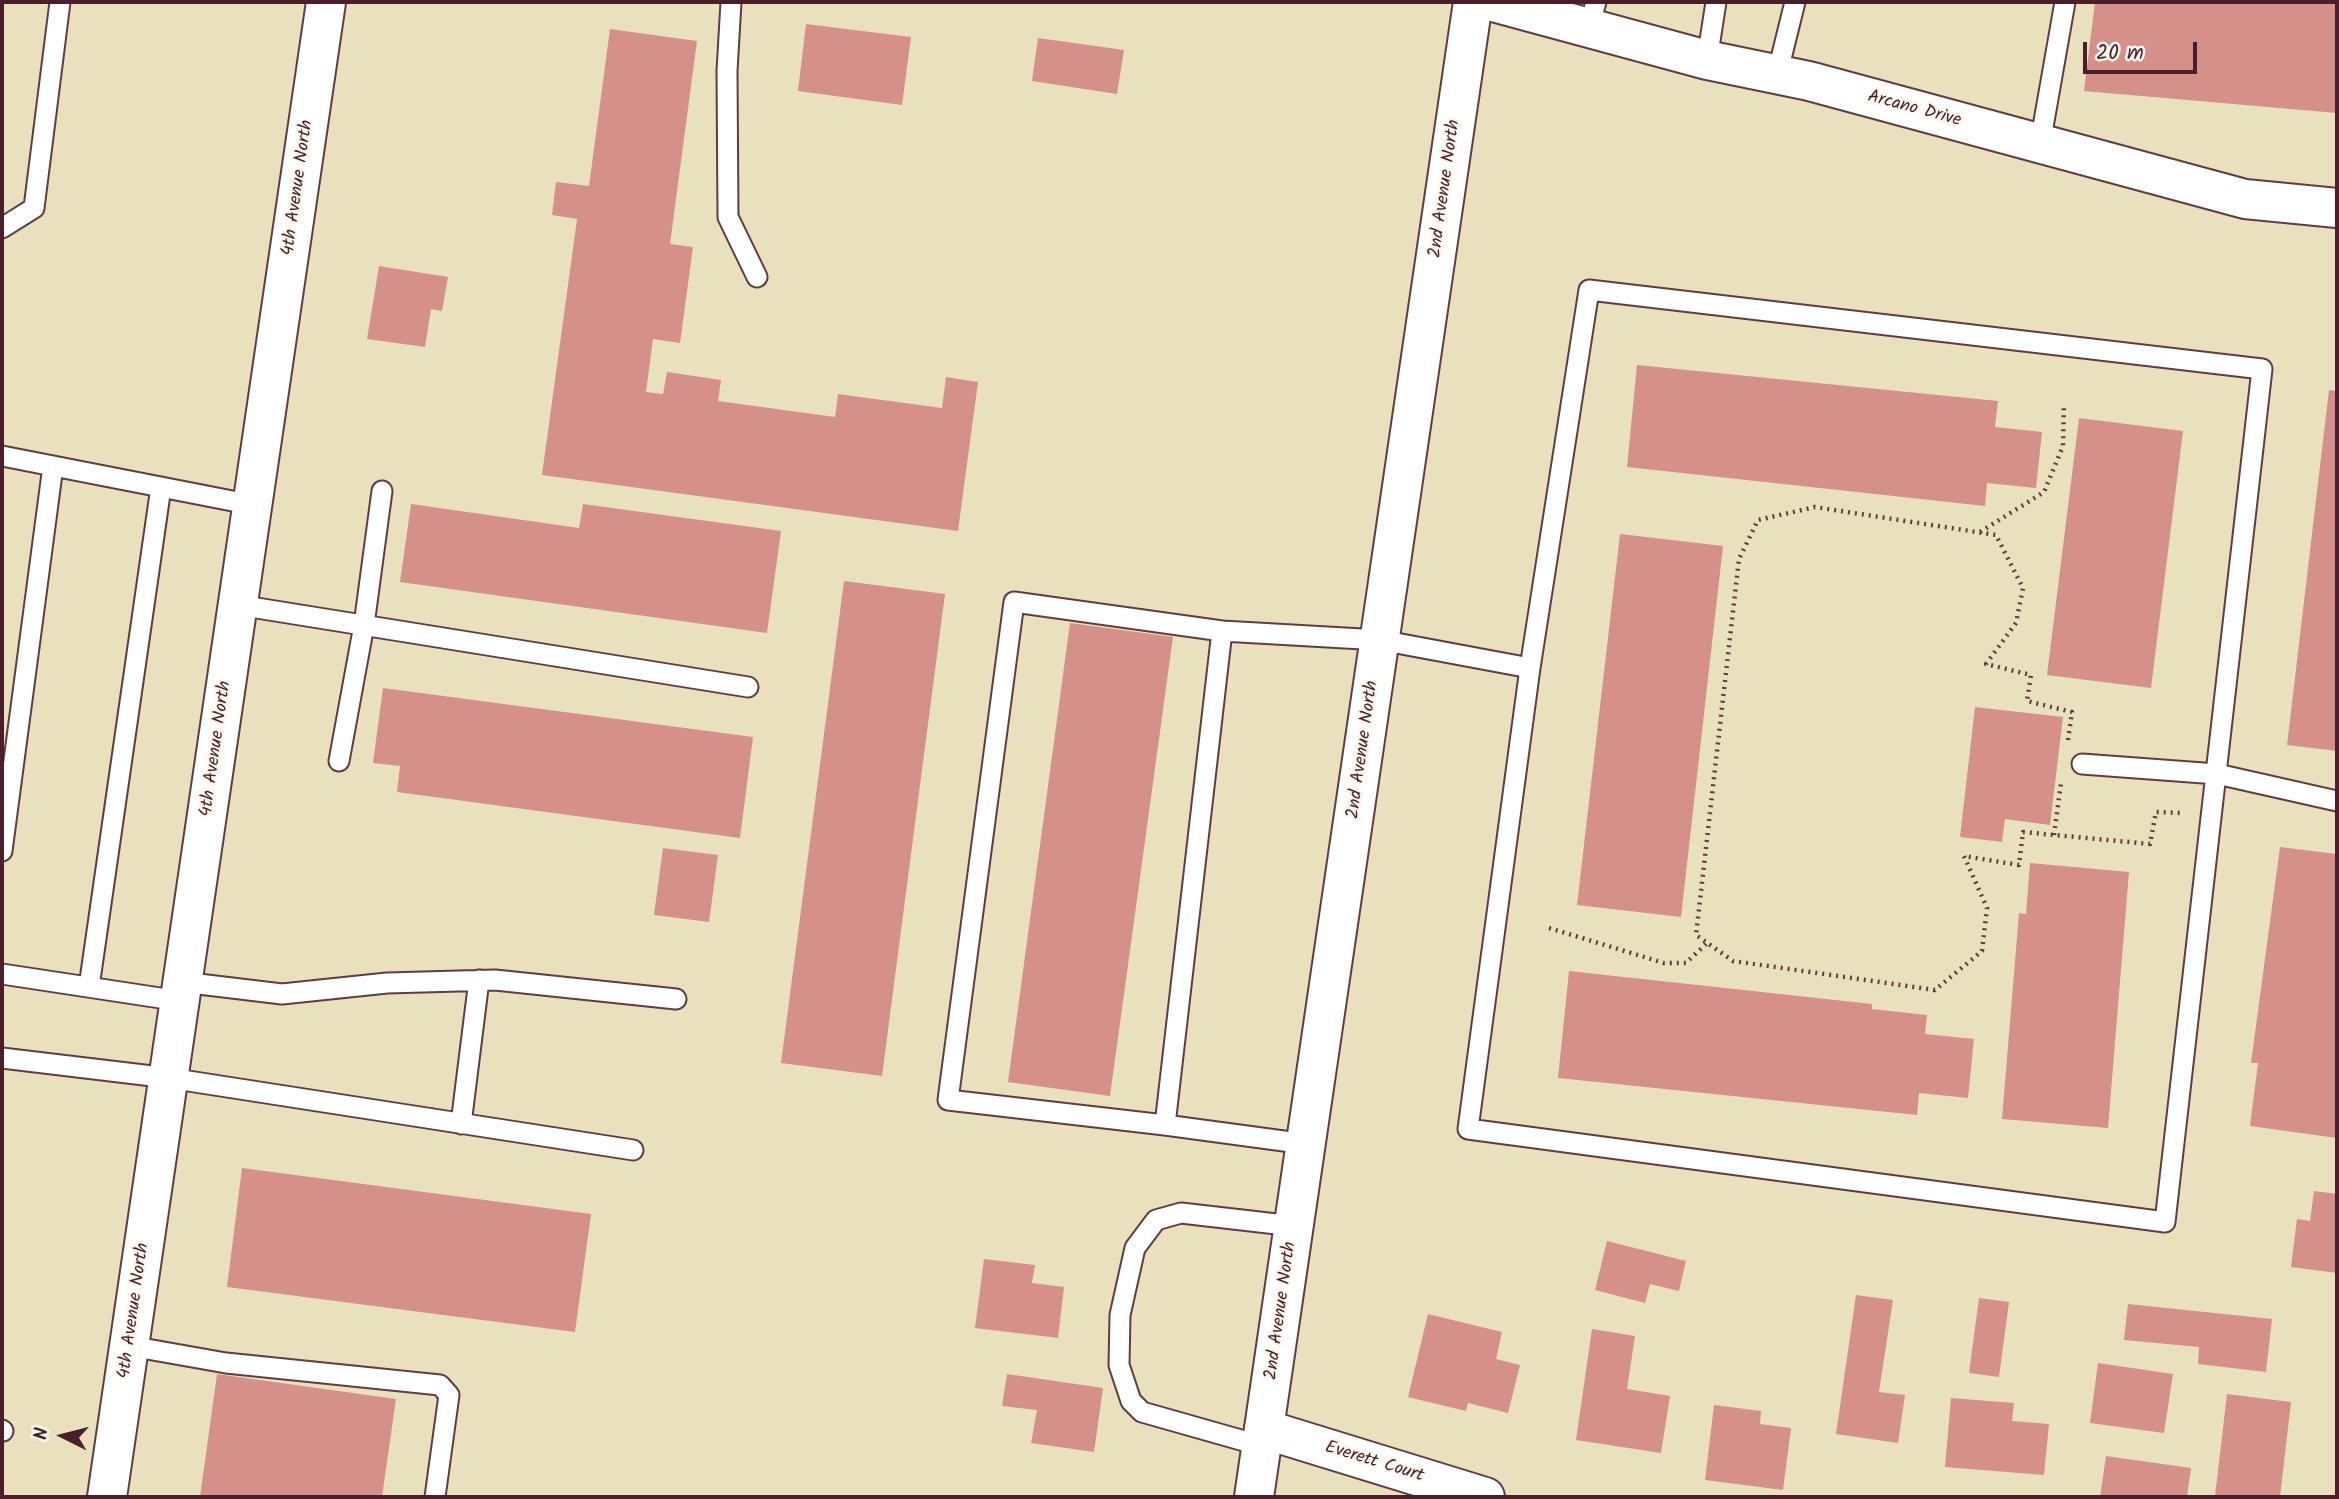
<!DOCTYPE html>
<html>
<head>
<meta charset="utf-8">
<style>
  body { margin:0 }
  #map { position:relative; width:2339px; height:1499px; overflow:hidden; background:#e9e1be; font-family:Kalam,sans-serif }
  canvas { display:block }
  .frame { position:absolute; inset:0; border:4px solid #4a1f2b; pointer-events:none }
  .north { position:absolute; left:28px; top:1401px; width:70px; height:70px; -webkit-text-stroke:5px #fbf7ec; paint-order:stroke; rotate:276deg; font-size:19px; font-weight:700; line-height:28px; text-align:center; color:#4a1f2b }
  .north::after { content:''; display:block; margin:auto; width:24px; height:32px; background:#4a1f2b; clip-path:polygon(50% 0,100% 100%,50% 72%,0 100%) }
  .scale { position:absolute; left:2083px; top:42px; width:114px; height:32px; box-sizing:border-box; border:4px solid #4a1f2b; border-top:0; padding-left:9px; font-size:21px; line-height:24px; white-space:nowrap; color:#4a1f2b; -webkit-text-stroke:5px #fbf7ec; paint-order:stroke }
</style>
</head>
<body>
<div id="map">
<canvas width="2339" height="1499"></canvas>
<div class="frame"></div>
<div class="north">N</div>
<div class="scale">20 m</div>
</div>
<script>
const ctx = document.querySelector('canvas').getContext('2d');
ctx.lineJoin = 'round';
function fillPath(path, color) { ctx.fillStyle = color; ctx.fill(path, 'evenodd'); }
const shape = rows => new Path2D(rows.map(r => 'M' + r).join(''));
function stroke(path, color, width, dash) { ctx.strokeStyle = color; ctx.lineWidth = width; ctx.lineCap = dash ? 'butt' : 'round'; ctx.setLineDash(dash || []); ctx.stroke(path); }
function write(font, color, halo, rows, align = 'center') {
  ctx.font = font + ' Kalam,sans-serif'; ctx.lineWidth = 5; ctx.setLineDash([]); ctx.textBaseline = 'middle'; ctx.strokeStyle = halo; ctx.fillStyle = color; for (const [text, x, y, turn = 0] of rows) {
    ctx.save(); ctx.translate(x, y); ctx.rotate((+turn || 0) * Math.PI / 180); ctx.textAlign = isNaN(turn) ? turn : align; if (halo) ctx.strokeText(text, 0, 0); ctx.fillText(text, 0, 0); ctx.restore();
  }
}
fillPath(shape([
  [2095,2,2337,2,2337,113,2084,91],
  [806,24,911,37,902,105,798,91],
  [610,29,697,41,670,244,693,247,680,343,653,339,646,392,663,394,667,372,721,380,718,401,835,417,838,394,942,408,946,377,978,382,958,531,542,475,577,219,552,215,556,182,589,186],
  [1038,38,1124,50,1117,94,1032,81],
  [379,266,448,277,442,311,431,309,425,347,367,339],
  [1637,365,1998,401,1995,427,2042,432,2036,488,1987,483,1985,506,1627,467],
  [2329,390,2337,391,2337,751,2287,745],
  [2079,418,2183,431,2151,688,2047,675],
  [411,504,579,528,583,504,781,531,767,633,400,582],
  [1620,534,1723,546,1681,917,1577,905],
  [844,581,945,594,882,1076,781,1063],
  [1070,623,1173,637,1110,1096,1008,1082],
  [383,688,753,737,740,838,397,792,400,766,373,763],
  [1975,707,2063,717,2050,825,2005,819,2002,842,1960,837],
  [2280,847,2337,854,2337,1138,2250,1126,2258,1063,2251,1063],
  [663,848,718,855,709,922,654,915],
  [2030,863,2129,872,2108,1128,2002,1119,2019,913,2026,914],
  [1569,971,1872,1004,1872,1009,1927,1015,1925,1034,1974,1039,1968,1098,1919,1093,1917,1115,1558,1078],
  [242,1168,591,1214,575,1332,227,1287],
  [2314,1191,2337,1194,2337,1273,2291,1267,2297,1219,2310,1221],
  [1607,1241,1686,1261,1679,1291,1650,1284,1645,1303,1595,1290],
  [984,1259,1035,1265,1032,1283,1064,1287,1058,1338,975,1328],
  [1856,1295,1893,1300,1879,1392,1905,1395,1898,1443,1836,1434],
  [1979,1298,2009,1302,1999,1377,1969,1373],
  [2128,1304,2272,1319,2266,1372,2198,1364,2199,1347,2124,1340],
  [1428,1314,1502,1332,1496,1359,1520,1365,1508,1413,1468,1403,1466,1411,1408,1397],
  [1592,1329,1635,1336,1627,1389,1670,1396,1661,1453,1576,1440],
  [2098,1363,2173,1374,2164,1433,2090,1423],
  [217,1374,396,1399,382,1497,200,1497],
  [1007,1374,1103,1388,1094,1452,1031,1443,1037,1410,1002,1406],
  [2227,1394,2291,1402,2280,1497,2215,1496],
  [1951,1398,2014,1403,2012,1421,2049,1424,2044,1475,1945,1467],
  [1714,1405,1761,1411,1760,1424,1791,1428,1783,1490,1705,1480],
  [2106,1456,2191,1468,2187,1497,2100,1497]
]), '#d5908a');
const service = shape([
  [731,2,727,71,728,217,757,277],
  [1589,27,1596,2],
  [1707,60,1716,2],
  [1777,75,1795,2],
  [2040,144,2065,2],
  [2,228,34,208,60,2],
  [2,456,253,505],
  [238,605,748,687],
  [339,761,364,625,382,491],
  [2082,764,2217,774,2337,801],
  [2,851,53,466],
  [2,974,180,1001],
  [182,982,282,994,387,983,495,980,676,999],
  [89,987,161,487],
  [2,1058,169,1078,633,1150],
  [461,1124,479,980],
  [1165,1125,948,1100,1014,602,1222,631],
  [1306,1144,1165,1125,1222,631,1380,640,1530,668,1468,1129,2165,1222,2262,369,1589,290,1530,668],
  [130,1346,226,1363,440,1385,449,1395,435,1497],
  [2,1430,3,1431],
  [1262,1446,1142,1412,1131,1401,1119,1365,1120,1315,1135,1248,1156,1220,1181,1213,1294,1226]
]);
const minor = shape([
  [1264,1429,1485,1497],
  [107,1497,326,2]
]);
const tertiary = shape([
  [1493,2,1707,60,1809,81,2245,199,2337,208],
  [1254,1497,1473,2]
]);
stroke(service, '#623c41', 23);
stroke(minor, '#623c41', 42);
stroke(tertiary, '#623c41', 42);
stroke(shape([
  [1980,532,2044,492,2063,446,2064,404],
  [2068,740,2072,712,2027,701,2031,675,1986,664,2016,623,2023,588,1996,535,1815,507,1758,520,1739,559,1696,935,1733,961,1935,990,1982,951,1987,908,1964,856,2019,865,2023,832,2150,844,2156,812,2182,813],
  [2054,835,2061,783],
  [1549,928,1664,963,1686,963,1707,943]
]), '#623c41', 4.5, [2, 5]);
stroke(service, '#fff', 19);
stroke(minor, '#fff', 38);
stroke(tertiary, '#fff', 38);
write('18px', '#4a1f2b', '#fbf7ec', [
  ["Arcano Drive",1914,110,15],
  ["4th Avenue North",299,188,-82],
  ["2nd Avenue North",1446,189,-82],
  ["4th Avenue North",217,749,-82],
  ["2nd Avenue North",1364,750,-82],
  ["4th Avenue North",135,1311,-82],
  ["2nd Avenue North",1282,1311,-82],
  ["Everett Court",1374,1463,17]
]);
</script>
</body>
</html>
